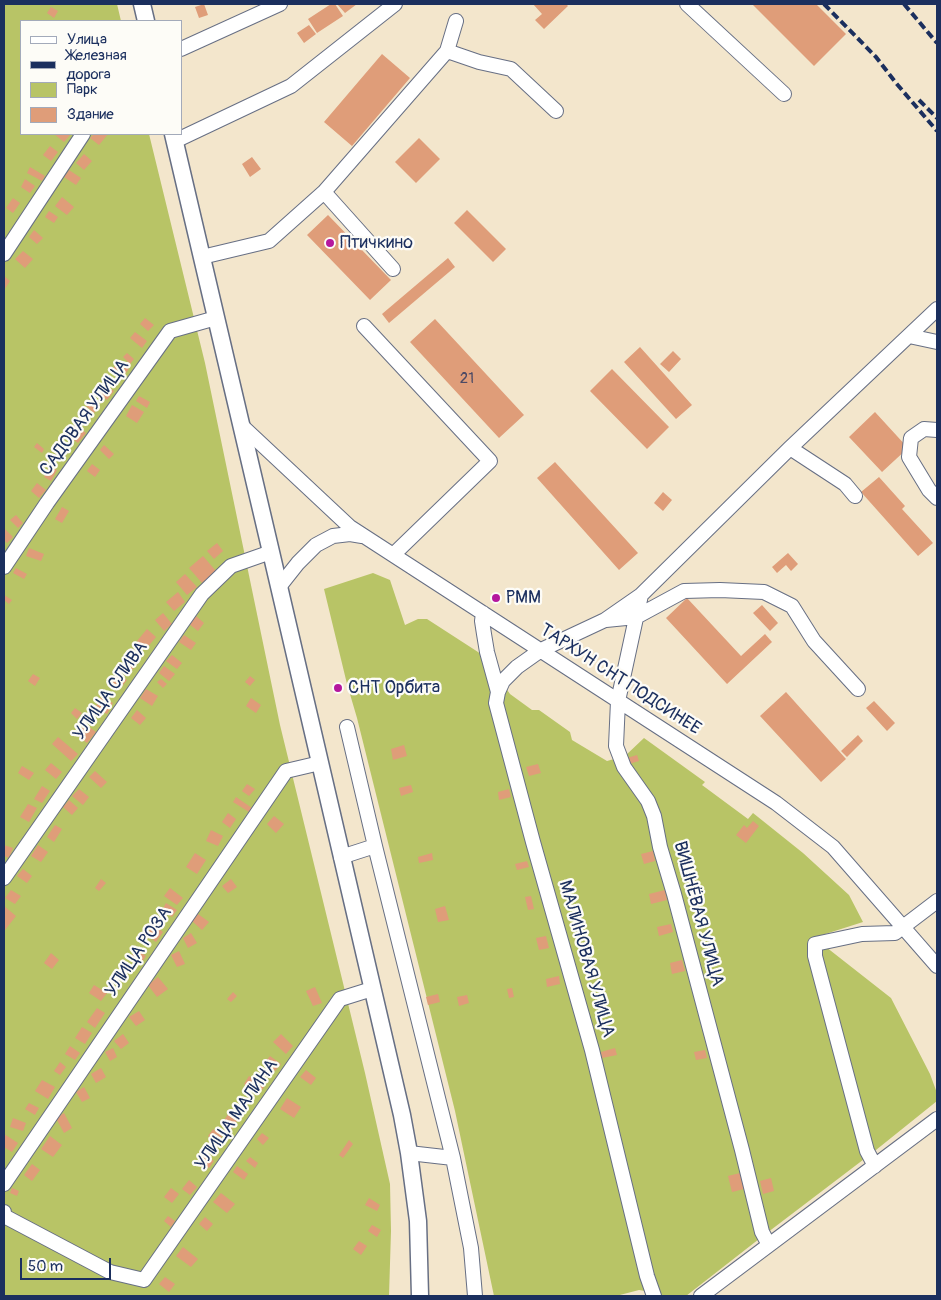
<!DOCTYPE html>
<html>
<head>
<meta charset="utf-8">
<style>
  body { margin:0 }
  #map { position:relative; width:941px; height:1300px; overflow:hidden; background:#f3e6cc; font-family:Pangolin,sans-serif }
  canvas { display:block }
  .frame { position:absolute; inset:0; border:5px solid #1b2f5e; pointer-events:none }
  .legend { position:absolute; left:20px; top:20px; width:162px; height:115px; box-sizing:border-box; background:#fdfcf7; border:1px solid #a3aaba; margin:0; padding:6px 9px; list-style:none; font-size:15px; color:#1b2f5e }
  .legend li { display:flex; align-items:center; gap:10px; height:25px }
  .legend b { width:25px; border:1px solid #a3aaba }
  .scale { position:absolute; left:20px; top:1258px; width:91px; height:22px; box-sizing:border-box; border:2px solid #1b2f5e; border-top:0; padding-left:6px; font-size:15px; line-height:18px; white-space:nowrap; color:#1b2f5e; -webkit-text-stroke:4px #fdfcf7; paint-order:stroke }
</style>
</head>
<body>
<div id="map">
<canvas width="941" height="1300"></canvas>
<div class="frame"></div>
<ul class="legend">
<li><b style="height:6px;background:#fff"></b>Улица</li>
<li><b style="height:6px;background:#1b2f5e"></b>Железная дорога</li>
<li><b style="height:14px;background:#b8c466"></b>Парк</li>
<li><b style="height:14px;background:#df9d79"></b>Здание</li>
</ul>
<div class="scale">50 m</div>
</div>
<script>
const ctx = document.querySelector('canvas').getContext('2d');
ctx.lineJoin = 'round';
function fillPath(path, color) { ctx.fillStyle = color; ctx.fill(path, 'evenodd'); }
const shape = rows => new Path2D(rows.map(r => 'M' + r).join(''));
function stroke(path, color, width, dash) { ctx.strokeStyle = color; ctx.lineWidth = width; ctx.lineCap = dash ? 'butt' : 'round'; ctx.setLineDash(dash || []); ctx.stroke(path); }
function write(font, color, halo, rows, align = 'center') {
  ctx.font = font + ' Pangolin,sans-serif'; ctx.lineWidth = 4.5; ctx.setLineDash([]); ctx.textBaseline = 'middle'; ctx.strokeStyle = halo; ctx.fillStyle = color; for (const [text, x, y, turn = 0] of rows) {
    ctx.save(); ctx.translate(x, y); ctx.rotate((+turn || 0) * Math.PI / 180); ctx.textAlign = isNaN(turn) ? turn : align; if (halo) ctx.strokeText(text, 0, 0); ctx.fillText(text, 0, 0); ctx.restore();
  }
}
fillPath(shape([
  [4,4,117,4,121,21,21,21,21,134,149,134,205,363,280,725,365,1073,390,1184,391,1231,389,1296,4,1296],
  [373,573,390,580,405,625,418,619,427,619,478,652,485,658,510,694,532,710,539,710,570,732,572,740,607,761,625,756,644,738,705,782,702,785,748,819,753,813,803,853,849,895,863,922,819,936,826,947,891,998,930,1074,937,1093,937,1101,876,1150,759,1239,686,1296,648,1296,645,1291,639,1290,616,1296,494,1296,455,1111,357,718,347,684,324,589]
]), '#b8c466');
fillPath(shape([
  [204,4,208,15,199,18,195,7],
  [331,4,335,4,343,16,317,33,308,19],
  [337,4,357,4,345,13],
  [533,4,566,4,568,6,544,29,535,20,542,14],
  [752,4,816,4,846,34,814,66],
  [51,7,58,11,54,18,47,13],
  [309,25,316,34,304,43,297,33],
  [382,54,410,78,352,146,324,122],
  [54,134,71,134,64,142],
  [94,134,108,134,99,145,90,138],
  [419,138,440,159,416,183,395,162],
  [50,146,58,152,51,161,43,155],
  [84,154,92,161,84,170,76,163],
  [252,157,261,169,250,177,242,164],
  [30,167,45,176,42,181,27,173],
  [69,170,81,178,76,185,64,177],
  [25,179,35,186,30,193,21,187],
  [62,197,74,207,67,215,55,206],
  [13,198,20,203,13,213,6,208],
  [467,210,506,249,493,262,454,223],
  [49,211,58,217,54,223,45,217],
  [328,215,391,280,370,300,307,235],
  [34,230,43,238,37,244,29,237],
  [23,251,33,259,25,268,15,259],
  [448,258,455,267,389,323,382,314],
  [4,276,10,281,4,290],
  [145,318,154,325,148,331,140,324],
  [435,319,524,415,499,438,410,342],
  [135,332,147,341,142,348,130,338],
  [640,347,692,405,676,419,624,362],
  [673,351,681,359,669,372,660,364],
  [127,353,134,359,130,364,123,357],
  [119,361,129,369,121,379,111,371],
  [612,369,669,427,647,449,590,391],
  [104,384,114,391,107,400,97,392],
  [139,396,150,402,147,408,136,401],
  [92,399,100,406,94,413,86,406],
  [132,405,144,412,137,423,126,416],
  [875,412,908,448,882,472,849,437],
  [75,425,86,433,78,443,67,435],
  [37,443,44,449,42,453,34,447],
  [104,445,114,454,109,459,100,450],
  [555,462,638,553,619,570,537,478],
  [92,464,100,470,95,477,87,471],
  [50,466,57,470,51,481,44,477],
  [879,477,905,506,902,509,933,543,918,556,861,492],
  [37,483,46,490,39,498,31,491],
  [663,492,672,500,663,511,654,503],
  [62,507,69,511,62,523,55,519],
  [16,515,23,523,18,528,10,520],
  [4,528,13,537,7,543,4,540],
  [217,543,223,551,214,559,207,551],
  [29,548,44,554,41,561,26,556],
  [788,553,798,564,791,571,786,565,777,573,772,567],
  [203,556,216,571,202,583,189,568],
  [16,568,27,574,24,579,13,573],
  [185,574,197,587,187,595,176,582],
  [178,592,185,602,174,611,166,602],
  [4,595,12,600,9,604,4,600],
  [687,598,741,656,765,634,772,642,727,684,666,618],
  [762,605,778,623,770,631,753,613],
  [163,613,172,624,164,631,155,620],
  [196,616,204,623,198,631,189,624],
  [147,629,156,637,146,649,137,641],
  [184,635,196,643,191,650,179,642],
  [172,655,182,663,177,669,166,661],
  [128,659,136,665,128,675,120,669],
  [164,666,175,674,169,681,159,673],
  [118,673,127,680,120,689,111,682],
  [33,674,40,678,35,686,28,681],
  [250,676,255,680,250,686,245,682],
  [161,679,167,684,163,688,157,682],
  [146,689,158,696,152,706,140,698],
  [786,692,846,759,821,782,760,716],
  [101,697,113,703,107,714,95,708],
  [251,698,261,705,256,713,246,706],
  [874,701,895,723,887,731,866,708],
  [75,708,82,713,77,719,71,713],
  [137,710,146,718,140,725,131,718],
  [85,724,96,732,87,743,77,735],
  [858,735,863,741,847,757,841,751],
  [58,737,78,754,71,761,52,744],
  [404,745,407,756,393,760,391,749],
  [637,755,639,761,629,764,627,758],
  [51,763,62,772,56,779,45,770],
  [538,764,541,773,529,776,526,767],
  [22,766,34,773,29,780,18,773],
  [95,771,107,782,101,788,89,777],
  [247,784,255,789,249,796,242,791],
  [411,785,413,792,401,796,399,788],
  [42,786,50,791,42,803,34,799],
  [79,789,89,797,83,805,72,796],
  [509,789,511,797,499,800,498,792],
  [236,797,252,808,249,812,233,802],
  [69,800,78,808,72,815,63,807],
  [28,804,37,808,29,822,20,817],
  [228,813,236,819,230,828,222,822],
  [274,816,284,824,276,833,267,824],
  [753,821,759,826,746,843,736,835,744,825,747,828],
  [55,825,62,829,54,842,47,837],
  [211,830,223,836,218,846,206,841],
  [4,845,13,848,9,858,4,856],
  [38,845,48,852,41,862,31,856],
  [653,851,655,861,644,864,641,854],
  [195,853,206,860,197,874,186,867],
  [432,853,433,860,419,863,418,857],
  [527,861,529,867,517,870,515,864],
  [23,869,32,876,27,883,17,876],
  [101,879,106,883,99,891,95,888],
  [231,879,237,887,228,893,222,886],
  [170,888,183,898,177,905,164,896],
  [11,890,21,896,15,904,5,898],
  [665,890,667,900,651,904,649,894],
  [531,896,534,909,528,910,525,897],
  [166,903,177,910,172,917,162,910],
  [4,906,16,916,5,930,4,928],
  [445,906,449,920,438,922,435,909],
  [198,914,209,922,202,930,192,921],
  [671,924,673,932,659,936,657,927],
  [154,925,163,932,156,942,146,935],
  [191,933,197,943,188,948,183,938],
  [546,936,549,948,539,950,536,938],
  [136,949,146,956,140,965,130,958],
  [179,951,185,964,177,967,171,955],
  [51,953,59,960,52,969,44,963],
  [682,960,685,971,672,974,670,963],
  [559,976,560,984,547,987,546,979],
  [158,977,168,989,157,997,148,985],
  [94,985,107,993,101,1001,89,993],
  [315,987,322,1003,313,1006,306,991],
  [512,988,514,997,509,998,507,989],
  [233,992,237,996,231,1002,227,999],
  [438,994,440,1002,428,1005,426,997],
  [467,995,469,1003,459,1006,457,997],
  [97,1008,105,1013,95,1028,87,1022],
  [139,1011,145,1020,136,1026,129,1017],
  [82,1027,92,1033,85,1044,75,1038],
  [123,1034,129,1043,121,1049,114,1041],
  [281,1034,293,1046,286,1054,273,1042],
  [70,1046,80,1053,75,1060,65,1054],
  [113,1048,117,1057,110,1061,105,1052],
  [615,1048,617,1055,602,1058,601,1052],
  [705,1050,707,1058,696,1060,694,1052],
  [270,1056,281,1064,275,1071,264,1063],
  [60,1062,66,1067,60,1075,54,1071],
  [101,1068,106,1077,96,1083,91,1074],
  [306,1070,316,1078,311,1085,300,1077],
  [249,1076,264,1087,259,1094,244,1084],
  [42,1080,55,1087,48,1099,35,1091],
  [84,1087,90,1098,82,1102,76,1092],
  [287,1098,301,1107,294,1118,280,1109],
  [29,1103,39,1108,35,1115,25,1109],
  [64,1113,72,1128,64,1133,56,1118],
  [229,1113,238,1119,232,1129,222,1123],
  [13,1118,26,1123,23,1131,10,1127],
  [213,1129,222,1136,217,1143,208,1136],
  [262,1133,269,1138,263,1145,257,1139],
  [4,1134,18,1143,12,1152,4,1147],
  [50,1136,62,1145,53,1157,41,1149],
  [349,1140,353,1144,343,1158,339,1155],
  [203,1153,214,1161,209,1168,198,1160],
  [250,1157,258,1163,255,1168,246,1161],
  [32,1164,40,1170,32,1181,24,1175],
  [237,1166,248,1174,244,1180,233,1172],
  [740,1173,744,1189,732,1192,728,1176],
  [771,1178,774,1191,763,1194,760,1181],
  [189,1180,197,1187,190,1195,182,1189],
  [12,1188,19,1191,17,1196,10,1193],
  [171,1188,179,1194,172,1203,164,1197],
  [221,1193,235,1204,227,1213,213,1202],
  [369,1198,380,1205,377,1211,365,1205],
  [168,1216,175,1221,171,1227,164,1221],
  [205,1217,213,1224,207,1231,199,1224],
  [372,1225,381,1230,377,1237,368,1231],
  [359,1241,367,1246,361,1255,353,1249],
  [183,1247,198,1259,191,1267,176,1256],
  [165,1277,175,1284,169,1292,159,1284]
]), '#df9d79');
const minor = shape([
  [687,4,784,94],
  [181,49,280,4],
  [447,51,479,62,511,69,556,111],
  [175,141,291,86,395,4],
  [324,192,393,269],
  [4,254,83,134],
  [202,257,269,241,324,192,447,51,456,21],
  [364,326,490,461,393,555],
  [909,336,937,342],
  [241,425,350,527,776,803,833,847,937,966],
  [937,430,924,429,911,438,909,457,929,490,937,498],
  [790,448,845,484,855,496],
  [4,567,47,503,170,331,216,318],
  [279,587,298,563,316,545,333,536,350,534,362,536],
  [641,595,618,701,616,746,624,767,648,801,654,816,660,847,674,894,742,1150,762,1232,769,1245],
  [483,613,482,621,484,634,487,652,498,692],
  [606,620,636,617,684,591,720,590,764,592,792,606,814,641,858,689],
  [347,727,375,846,453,1158],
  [341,857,375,846],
  [4,878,202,594,231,566,271,552],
  [409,1153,453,1158,471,1248,475,1296],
  [875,1166,867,1151,815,956,815,944,862,934,895,933,937,901],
  [4,1184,286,771,320,763],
  [4,1212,4,1216,110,1272,144,1280,340,999,372,989],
  [654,1296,647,1276,592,1050,533,842,496,703,498,692,503,681,517,667,541,650,605,620,641,595,790,448,937,309],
  [701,1296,937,1119]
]);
const major = shape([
  [142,4,146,21],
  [173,134,271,552,402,1115,409,1153,418,1221,420,1296]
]);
stroke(minor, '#676f84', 16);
stroke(major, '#676f84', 19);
stroke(minor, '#fff', 14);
stroke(major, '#fff', 16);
stroke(shape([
  [824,4,876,57,896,83,937,131],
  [904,4,937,43],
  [919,100,937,118]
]), '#1b2f5e', 4, [8, 4]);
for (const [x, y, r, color] of [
  [330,243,5,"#b5179e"],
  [496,598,5,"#b5179e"],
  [338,688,5,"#b5179e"]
]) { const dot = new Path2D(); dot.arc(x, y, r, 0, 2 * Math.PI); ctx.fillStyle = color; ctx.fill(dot); stroke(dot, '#fdfcf7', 2); }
write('15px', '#4c4a65', null, [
  ["21",467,379]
]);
write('18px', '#1b2f5e', '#fdfcf7', [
  ["Птичкино",340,243],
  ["РММ",506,598],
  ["СНТ Орбита",348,688]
], 'left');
write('18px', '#1b2f5e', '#fdfcf7', [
  ["САДОВАЯ УЛИЦА",85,418,-54],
  ["ТАРХУН СНТ ПОДСИНЕЕ",620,680,33],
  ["УЛИЦА СЛИВА",111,691,-55],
  ["ВИШНЁВАЯ УЛИЦА",698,914,75],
  ["УЛИЦА РОЗА",139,952,-56],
  ["МАЛИНОВАЯ УЛИЦА",586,959,74],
  ["УЛИЦА МАЛИНА",237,1115,-55]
]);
</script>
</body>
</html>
